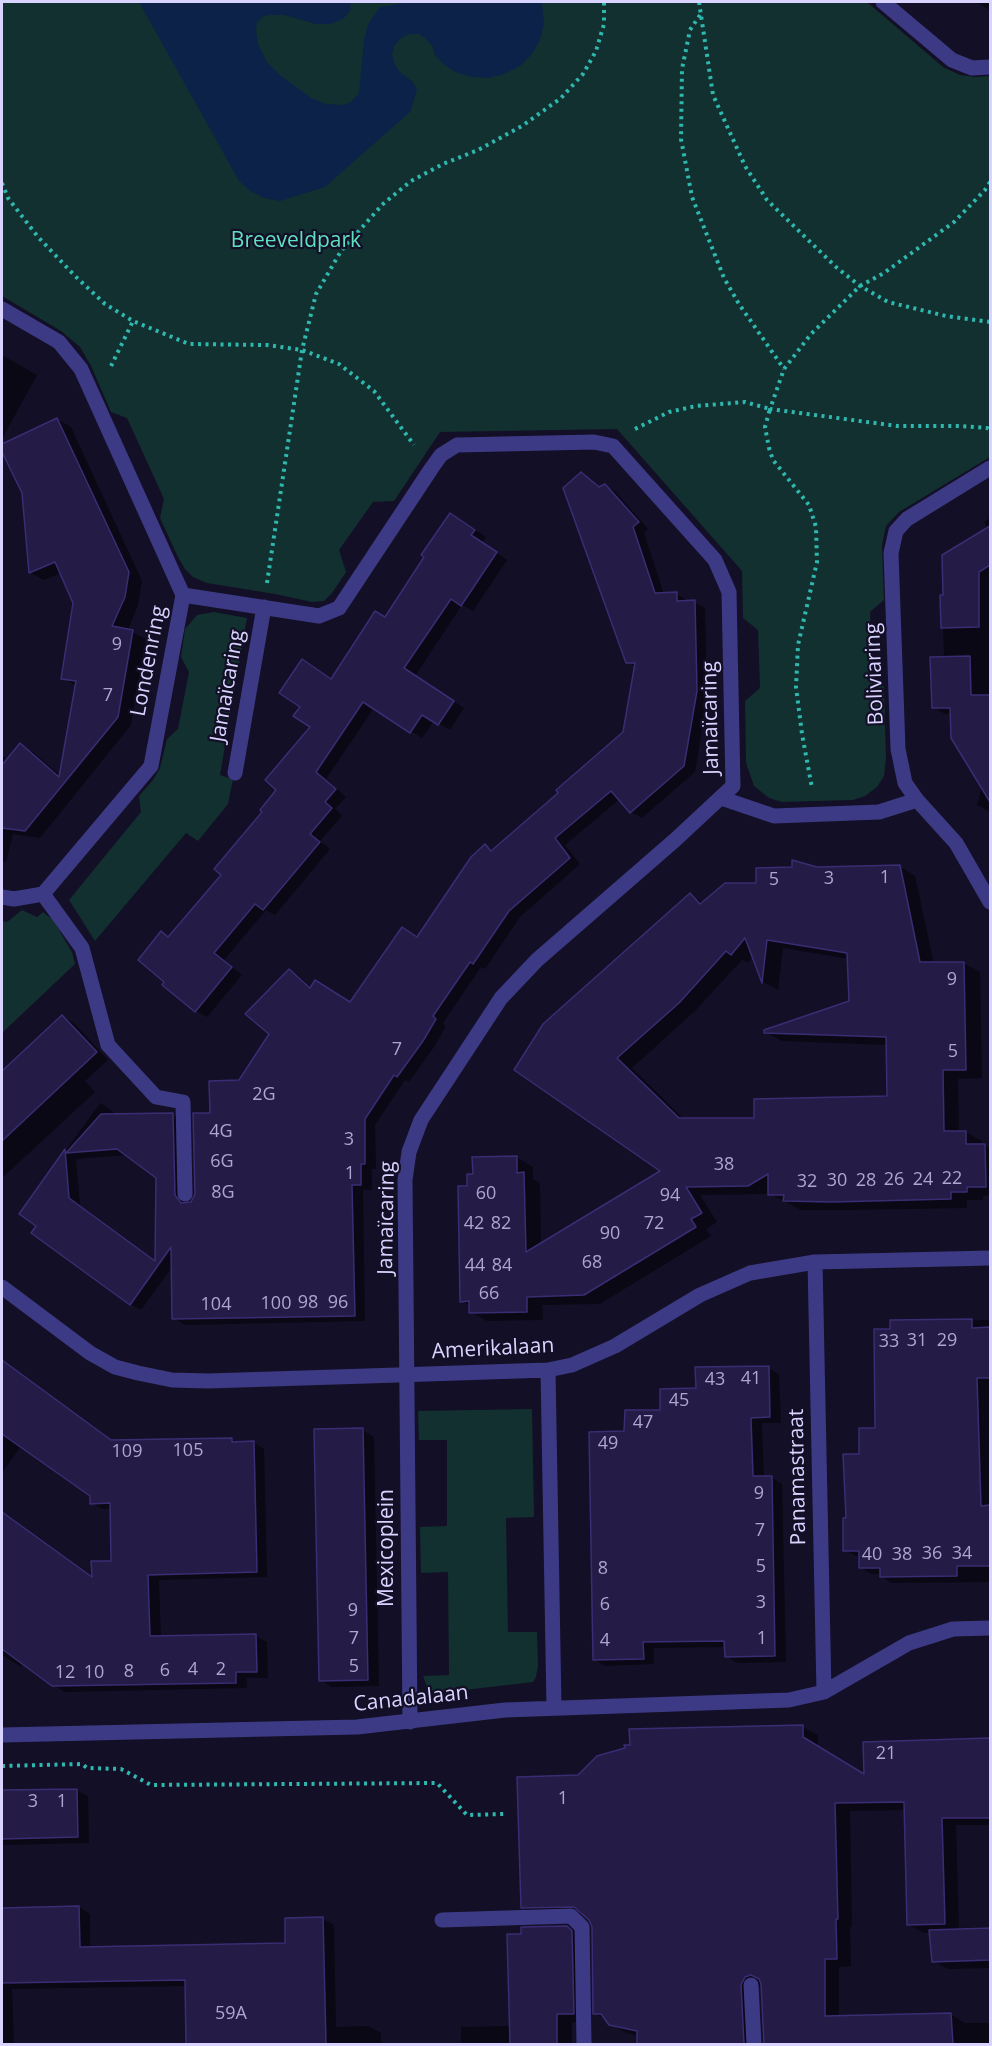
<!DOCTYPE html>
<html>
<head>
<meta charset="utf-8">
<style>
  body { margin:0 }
  #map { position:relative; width:992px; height:2046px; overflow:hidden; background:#130f26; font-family:"Open Sans",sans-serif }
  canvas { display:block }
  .frame { position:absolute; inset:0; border:3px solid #d9d4ff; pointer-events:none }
</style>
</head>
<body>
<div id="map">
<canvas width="992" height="2046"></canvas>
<div class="frame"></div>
</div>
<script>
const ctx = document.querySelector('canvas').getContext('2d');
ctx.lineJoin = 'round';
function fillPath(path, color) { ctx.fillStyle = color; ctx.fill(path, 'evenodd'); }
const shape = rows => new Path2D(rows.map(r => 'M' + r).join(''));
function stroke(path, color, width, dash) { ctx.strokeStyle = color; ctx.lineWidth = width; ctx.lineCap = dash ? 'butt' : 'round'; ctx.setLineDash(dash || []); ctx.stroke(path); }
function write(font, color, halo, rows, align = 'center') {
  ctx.font = font + ' "Open Sans",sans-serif'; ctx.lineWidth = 4.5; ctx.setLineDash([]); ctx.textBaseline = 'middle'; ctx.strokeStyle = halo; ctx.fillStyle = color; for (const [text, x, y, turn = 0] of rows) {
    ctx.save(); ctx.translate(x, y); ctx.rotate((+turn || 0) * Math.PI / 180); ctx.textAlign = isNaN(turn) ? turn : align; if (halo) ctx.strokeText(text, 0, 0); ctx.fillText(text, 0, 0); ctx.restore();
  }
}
fillPath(shape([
  [2,2,867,2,943,67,960,75,975,77,990,76,990,457,899,512,886,526,882,545,884,600,870,612,873,676,884,687,886,758,884,776,877,787,865,796,853,800,782,802,769,798,754,786,746,763,745,701,760,688,758,630,743,618,742,571,617,429,440,432,394,501,373,502,339,550,346,572,332,593,324,601,312,602,275,594,207,583,193,577,185,569,178,557,160,518,164,499,127,418,111,412,91,366,80,347,61,331,2,296],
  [214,612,247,618,220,775,233,779,228,804,198,841,186,833,95,941,69,900,141,812,139,796,153,780,160,768,167,739,178,729,189,672,181,657,185,629,197,615],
  [22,910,37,917,43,912,53,920,72,952,75,964,2,1033,2,921,7,922],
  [532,1409,534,1517,506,1518,508,1632,537,1632,538,1666,536,1677,533,1682,430,1694,423,1676,449,1675,448,1572,421,1573,420,1527,447,1526,447,1440,419,1440,418,1411]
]), '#12302f');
fillPath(shape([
  [139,2,351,2,350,11,343,19,331,24,316,24,284,15,270,15,262,17,257,23,256,30,258,44,267,62,280,75,311,98,326,104,344,105,351,102,359,93,364,40,368,24,380,7,411,2,542,2,544,24,540,40,531,55,520,66,504,74,488,78,471,77,455,72,442,63,434,54,433,47,425,38,419,34,409,34,401,38,394,46,392,55,395,65,400,72,413,82,417,90,410,112,325,187,280,201,264,198,250,191,239,181]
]), '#0c2248');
fillPath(shape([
  [976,2,990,2,990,10],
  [2,355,37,375,2,439],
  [57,419,71,427,142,581,138,605,128,630,146,639,131,725,40,838,13,834,6,862,2,861,2,755,8,760,20,745,34,753,61,776,76,686,63,678,75,603,61,573,44,580,31,573,24,493,2,445],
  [581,474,601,488,605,486,616,492,648,529,644,533,664,594,676,594,687,600,687,602,694,602,705,608,707,698,695,772,642,818,631,812,620,799,565,845,580,864,520,917,485,969,481,967,443,1023,446,1026,434,1047,409,1082,405,1080,375,1125,376,1169,372,1169,372,1190,363,1190,365,1321,185,1325,174,1318,173,1266,141,1310,130,1304,21,1213,100,1103,110,1109,116,1115,173,1115,184,1121,186,1202,191,1203,196,1194,211,1115,240,1082,271,1034,290,970,300,977,312,988,351,1004,418,939,485,846,494,851,624,733,636,667,627,662],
  [127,1155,158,1177,157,1262,80,1205,76,1159],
  [990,518,990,812,977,805,982,786,952,714,945,714,933,707,944,658,942,596,944,596,988,529,984,522],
  [461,521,486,537,482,543,507,560,473,611,462,605,415,676,464,708,450,730,434,721,422,738,374,708,326,779,346,797,335,809,342,816,320,841,330,849,275,915,266,910,224,960,242,975,207,1017,196,1011,164,984,162,933,169,937,223,875,278,790,313,727,332,680,386,619],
  [899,866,915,876,934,964,963,963,980,972,982,1078,958,1079,959,1132,966,1132,982,1141,982,1145,990,1148,990,1195,983,1196,983,1200,967,1200,967,1208,849,1210,801,1210,770,1194,770,1191,765,1194,700,1195,717,1222,706,1229,711,1236,600,1304,542,1305,543,1320,487,1321,471,1312,471,1306,461,1301,468,1187,475,1175,516,1157,533,1167,533,1179,540,1183,541,1244,662,1171,516,1070,690,895,704,903,757,884,816,868],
  [783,948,849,959,850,1002,765,1032,782,1041,888,1045,889,1097,755,1119,685,1120,632,1068,695,1011,742,960,748,963,753,956,763,982,778,990],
  [62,1016,74,1023,108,1060,85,1081,95,1092,2,1178,2,1073],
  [990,1320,990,1582,892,1583,882,1577,882,1574,871,1574,860,1567,860,1556,856,1556,845,1550,848,1520,860,1455,876,1430,892,1322],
  [2,1360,113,1441,231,1439,238,1443,253,1442,264,1449,267,1577,159,1580,161,1638,256,1636,267,1642,268,1678,246,1678,247,1688,64,1692,24,1664,21,1667,2,1655,2,1512,93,1578,112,1562,112,1509,103,1509,92,1503,92,1496,21,1446,2,1473],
  [768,1368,779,1374,781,1423,762,1423,764,1477,771,1477,782,1484,786,1662,737,1663,726,1656,726,1647,654,1648,654,1664,605,1666,594,1659,626,1433,697,1390],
  [362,1430,374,1437,379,1686,332,1687,320,1680],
  [803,1727,818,1735,818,1747,866,1776,865,1743,990,1740,990,1825,956,1825,959,1928,990,1927,990,1968,948,1969,933,1961,931,1933,924,1933,909,1925,906,1810,850,1811,852,1927,850,1927,851,1966,839,1967,839,2017,950,2014,965,2023,990,2023,990,2044,765,2044,762,1981,756,1994,759,2044,639,2044,639,2036,626,2033,595,2013,593,1927,590,1919,585,1915,537,1915,522,1907,578,1777],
  [76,1790,88,1796,89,1843,2,1845,2,1792],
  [79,1907,90,1914,90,1948,287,1944,323,1919,334,1925,336,2027,369,2026,381,2033,381,2044,187,2044,186,1986,12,1989,14,2044,2,2044,2,1927,51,1926,50,1908],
  [567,1927,583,1937,589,2022,572,2022,572,2044,461,2044,461,2027,511,2026,523,1935]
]), '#0007');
const building = shape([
  [57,418,129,572,125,597,112,626,133,630,118,717,25,831,2,828,2,765,20,743,59,777,76,681,61,679,73,603,55,562,29,573,22,493,2,452,2,444,57,418],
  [581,472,599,487,605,484,639,522,633,527,655,593,677,592,677,601,695,600,697,691,684,766,630,813,611,791,555,838,570,858,509,911,473,964,470,962,433,1016,436,1019,423,1041,397,1077,394,1075,365,1119,365,1164,361,1164,361,1185,352,1185,355,1316,172,1319,171,1247,130,1305,31,1233,36,1226,19,1214,65,1149,69,1198,155,1261,156,1178,117,1149,66,1153,101,1114,173,1113,175,1195,181,1203,191,1202,195,1194,193,1113,210,1113,209,1081,239,1080,269,1034,245,1014,289,969,310,988,315,980,350,1002,402,927,417,937,471,857,485,844,491,851,558,793,556,790,623,732,635,663,626,663,563,488,581,472],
  [450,513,475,530,471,535,497,552,461,606,451,599,404,668,454,701,438,725,422,715,410,733,363,702,316,772,336,789,325,802,332,808,310,834,320,842,263,910,255,904,214,953,232,967,195,1012,162,985,164,982,138,960,161,931,168,937,221,875,214,869,262,812,260,810,276,790,265,780,310,727,293,716,300,707,279,693,302,659,331,679,375,611,385,617,424,557,421,555,450,513],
  [990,526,990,565,979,572,979,627,941,628,940,595,943,595,942,555,990,526],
  [970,656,971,695,990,695,990,802,951,738,950,708,932,708,930,657,970,656],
  [792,860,817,867,900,865,920,962,964,962,966,1070,943,1070,944,1131,966,1131,966,1144,985,1144,986,1187,967,1187,967,1192,951,1192,951,1199,832,1202,783,1201,784,1195,768,1195,768,1174,748,1186,686,1187,702,1213,691,1219,696,1227,584,1295,527,1297,527,1312,469,1313,469,1301,460,1302,458,1186,467,1186,467,1174,473,1174,472,1157,517,1156,517,1173,524,1172,526,1252,660,1171,514,1070,543,1024,690,893,700,904,725,883,756,883,756,868,792,867,792,860],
  [745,938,762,983,767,940,847,953,849,1001,764,1030,764,1033,886,1037,887,1096,754,1099,754,1118,679,1118,617,1058,679,1003,726,951,731,955,745,938],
  [62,1015,97,1052,2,1141,2,1071,62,1015],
  [972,1319,972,1328,990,1327,990,1378,977,1378,981,1506,990,1505,990,1566,957,1566,957,1576,880,1577,880,1568,859,1568,859,1551,843,1551,843,1518,846,1518,843,1454,859,1454,859,1428,875,1428,874,1329,890,1329,890,1320,972,1319],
  [2,1360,111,1440,232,1438,232,1442,254,1441,257,1572,148,1575,150,1636,256,1634,257,1672,236,1672,236,1683,52,1686,2,1649,2,1512,92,1577,91,1561,111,1561,110,1503,90,1504,90,1496,2,1434,2,1360],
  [769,1366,770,1417,751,1418,753,1476,772,1476,775,1656,725,1657,724,1641,643,1642,644,1659,593,1660,589,1432,624,1431,625,1410,660,1410,660,1389,696,1388,695,1367,769,1366],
  [363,1428,368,1680,319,1681,314,1429,363,1428],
  [803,1725,803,1737,864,1774,863,1742,990,1738,990,1818,942,1818,945,1924,907,1925,904,1802,835,1803,838,1919,836,1919,837,1959,825,1959,825,2016,951,2013,953,2044,764,2044,761,1984,759,1979,751,1975,745,1977,741,1985,744,2044,637,2044,637,2031,609,2025,601,2014,593,2014,592,1927,589,1920,574,1907,521,1908,517,1777,578,1775,597,1756,625,1748,624,1745,630,1745,629,1729,803,1725],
  [77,1789,78,1837,2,1839,2,1790,77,1789],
  [79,1906,80,1947,285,1943,285,1918,323,1917,326,2044,186,2044,185,1980,2,1983,2,1908,79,1906],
  [567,1926,572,1931,574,2014,557,2014,557,2044,510,2044,507,1934,521,1934,521,1927,567,1926],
  [990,1928,990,1960,932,1962,929,1930,990,1928]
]);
fillPath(building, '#241b47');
stroke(building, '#3b2d73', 1.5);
stroke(shape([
  [699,2,713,95,745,166,767,200,836,267,860,286,888,302,946,316,990,322],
  [700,15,690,30,682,69,681,139,692,197,724,278,739,304,784,369],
  [990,182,985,190,954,222,884,273,860,286,811,334,784,369,770,409,897,426,960,426,987,428,990,430],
  [2,183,8,198,38,237,75,276,105,304,133,321,189,344,267,345,302,350,339,364,374,391,414,445],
  [111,366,133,321],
  [635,429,669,412,696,406,745,402,770,409,765,427,769,448,773,460,809,505,816,527,817,562,798,645,796,687,802,734,812,788],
  [267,583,302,350,316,294,341,251,383,204,411,181,443,164,478,150,522,126,561,98,583,74,596,51,604,24,604,2],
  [2,1766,82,1764,87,1768,121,1769,151,1785,437,1783,467,1815,504,1814]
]), '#2fb8b0', 4, [3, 4.5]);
stroke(shape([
  [43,894,82,948,108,1045,156,1097,183,1102,185,1194],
  [442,1920,571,1916,582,1927,584,2044],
  [751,1985,754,2044]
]), '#3d3a85', 15);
stroke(shape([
  [883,2,952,60,972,68,990,67],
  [2,309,59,342,81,369,183,595,151,766,43,894,14,899,2,897],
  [990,468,907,519,896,531,891,553,898,749,905,783,917,800,956,843,990,902],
  [183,595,319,616,339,608,431,469,441,455,457,445,594,442,613,446,715,560,729,592,733,786,675,840,537,960,501,998,421,1120,409,1152,405,1180,410,1722],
  [235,773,264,607],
  [721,798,774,816,879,812,917,800],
  [815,1262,824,1692],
  [2,1287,90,1353,115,1367,138,1373,172,1380,208,1381,367,1376,548,1370,572,1365,615,1346,700,1295,750,1273,815,1262,990,1258],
  [548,1370,554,1707],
  [2,1735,357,1727,505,1710,789,1700,824,1692,909,1643,953,1629,990,1628]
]), '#3d3a85', 15);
write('18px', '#aca6d1', null, [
  ["9",117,645],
  ["7",108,696],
  ["1",885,878],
  ["3",829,879],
  ["5",774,880],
  ["9",952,980],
  ["7",397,1050],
  ["5",953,1052],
  ["2G",264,1095],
  ["4G",221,1132],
  ["3",349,1140],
  ["6G",222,1162],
  ["38",724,1165],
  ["1",350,1174],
  ["22",952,1179],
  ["26",894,1180],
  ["24",923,1180],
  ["30",837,1181],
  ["28",866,1181],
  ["32",807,1182],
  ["8G",223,1193],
  ["60",486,1194],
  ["94",670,1196],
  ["42",474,1224],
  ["82",501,1224],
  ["72",654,1224],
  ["90",610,1234],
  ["68",592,1263],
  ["44",475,1266],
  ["84",502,1266],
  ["66",489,1294],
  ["98",308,1303],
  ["96",338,1303],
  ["100",276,1304],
  ["104",216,1305],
  ["31",917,1341],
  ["29",947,1341],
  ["33",889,1342],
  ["41",751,1379],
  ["43",715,1380],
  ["45",679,1401],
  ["47",643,1423],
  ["49",608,1444],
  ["105",188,1451],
  ["109",127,1452],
  ["9",759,1494],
  ["7",760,1531],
  ["36",932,1554],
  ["34",962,1554],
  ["40",872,1555],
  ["38",902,1555],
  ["5",761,1567],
  ["8",603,1569],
  ["3",761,1603],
  ["6",605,1605],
  ["9",353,1611],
  ["7",354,1639],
  ["1",762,1639],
  ["4",605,1641],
  ["5",354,1667],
  ["4",193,1670],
  ["2",221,1670],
  ["6",165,1671],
  ["8",129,1672],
  ["12",65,1673],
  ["10",94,1673],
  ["21",886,1754],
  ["1",563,1799],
  ["3",33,1802],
  ["1",62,1802],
  ["59A",231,2014]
]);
write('21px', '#5fe0c0', '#130f26', [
  ["Breeveldpark",296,241]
]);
write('21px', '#d9d4ff', '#130f26', [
  ["Londenring",149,661,-79],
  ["Boliviaring",875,674,-92],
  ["Jamaïcaring",228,686,-80],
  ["Jamaïcaring",711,718,-91],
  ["Jamaïcaring",387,1218,-89],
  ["Amerikalaan",493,1349,-3],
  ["Panamastraat",798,1477,-91],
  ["Mexicoplein",387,1548,-90],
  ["Canadalaan",411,1699,-6]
]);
</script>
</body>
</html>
